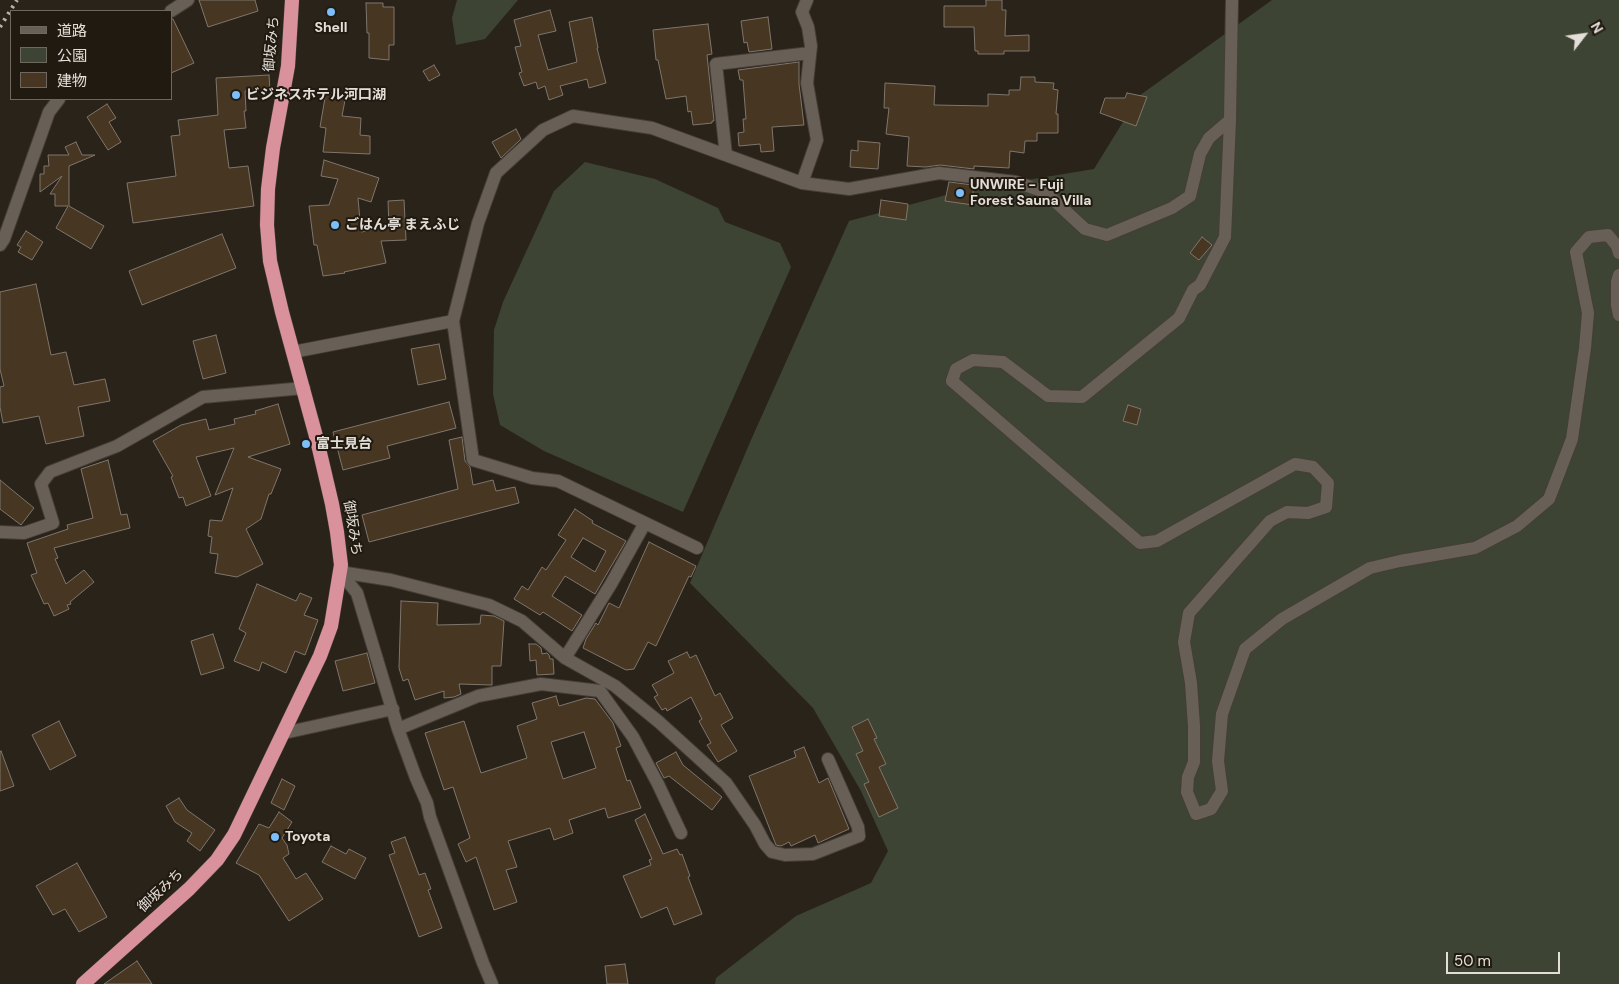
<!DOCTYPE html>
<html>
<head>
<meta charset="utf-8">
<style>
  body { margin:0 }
  #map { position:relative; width:1619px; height:984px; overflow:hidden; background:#2a231a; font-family:"DM Sans","Noto Sans JP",sans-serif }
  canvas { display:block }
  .legend { position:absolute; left:10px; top:10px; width:162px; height:90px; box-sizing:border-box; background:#201a11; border:1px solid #6e6861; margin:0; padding:6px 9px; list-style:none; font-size:15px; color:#e3ded8 }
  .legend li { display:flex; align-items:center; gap:10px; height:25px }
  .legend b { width:25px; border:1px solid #6e6861 }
  .north { position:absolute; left:1559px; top:10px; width:50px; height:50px; -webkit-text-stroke:4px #201a11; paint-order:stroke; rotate:60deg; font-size:14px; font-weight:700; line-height:20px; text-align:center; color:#e3ded8 }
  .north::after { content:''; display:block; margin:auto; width:18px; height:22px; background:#e3ded8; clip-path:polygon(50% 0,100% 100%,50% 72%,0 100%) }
  .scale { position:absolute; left:1446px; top:952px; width:114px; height:22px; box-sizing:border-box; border:2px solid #e3ded8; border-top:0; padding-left:6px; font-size:15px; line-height:18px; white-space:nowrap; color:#e3ded8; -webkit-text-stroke:4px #201a11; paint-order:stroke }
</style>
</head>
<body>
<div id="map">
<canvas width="1619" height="984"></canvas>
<ul class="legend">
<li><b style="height:6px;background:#686056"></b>道路</li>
<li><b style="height:14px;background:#3e4434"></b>公園</li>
<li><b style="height:14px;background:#473621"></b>建物</li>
</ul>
<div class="north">N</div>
<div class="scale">50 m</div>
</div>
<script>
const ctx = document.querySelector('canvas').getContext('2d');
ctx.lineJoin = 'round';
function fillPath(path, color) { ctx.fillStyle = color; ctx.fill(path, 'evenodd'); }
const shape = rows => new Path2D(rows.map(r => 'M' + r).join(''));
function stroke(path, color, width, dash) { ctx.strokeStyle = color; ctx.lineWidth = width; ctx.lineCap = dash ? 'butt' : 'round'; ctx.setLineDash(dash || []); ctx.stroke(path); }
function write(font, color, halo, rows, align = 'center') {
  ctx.font = font + ' "DM Sans","Noto Sans JP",sans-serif'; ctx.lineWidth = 4; ctx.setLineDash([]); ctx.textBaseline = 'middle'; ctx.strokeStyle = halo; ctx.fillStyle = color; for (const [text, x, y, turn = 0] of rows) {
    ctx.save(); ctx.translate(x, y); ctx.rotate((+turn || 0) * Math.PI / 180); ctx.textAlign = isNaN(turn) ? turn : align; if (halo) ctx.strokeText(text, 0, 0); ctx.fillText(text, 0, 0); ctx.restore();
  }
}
fillPath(shape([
  [457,0,518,0,485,39,456,45,452,18],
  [1272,0,1619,0,1619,984,715,984,716,978,796,916,871,883,888,851,861,791,813,708,690,583,751,440,849,221,961,191,1094,169,1139,96],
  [585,162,655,179,718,208,725,222,780,243,791,267,683,512,544,451,500,425,493,394,494,330,503,302,554,191]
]), '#3e4434');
const building = shape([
  [199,0,255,0,258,11,208,27,199,0],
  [986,0,1002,0,1002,10,1006,10,1005,36,1029,35,1029,51,1004,51,1004,54,978,54,978,51,975,51,974,27,944,27,944,6,986,6,986,0],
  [366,3,383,3,383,7,394,7,394,45,389,45,389,60,369,58,369,33,367,33,366,3],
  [550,10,556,31,538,35,548,70,577,62,569,22,592,17,598,48,597,48,606,83,589,88,587,79,560,86,563,95,549,100,545,86,538,89,536,82,524,86,519,73,522,72,515,47,521,46,514,20,550,10],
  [768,17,772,49,749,52,747,42,744,43,741,21,768,17],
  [171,19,173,19,194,63,171,73,171,19],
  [708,24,712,54,707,55,714,121,712,121,712,123,693,125,691,111,688,112,686,96,666,99,658,60,656,60,653,30,708,24],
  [799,62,799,84,804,125,772,127,774,151,761,152,760,144,739,146,738,133,744,132,743,119,746,119,743,80,740,80,738,70,799,62],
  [434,65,440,75,429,81,423,71,434,65],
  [269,75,270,90,245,91,246,111,244,111,246,128,224,130,229,168,248,166,254,206,133,223,127,183,176,176,171,136,180,135,178,120,218,115,216,78,269,75],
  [1021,77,1035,77,1035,82,1054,83,1053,89,1058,90,1056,114,1058,114,1058,133,1037,133,1037,141,1025,141,1024,153,1010,151,1009,168,974,166,974,169,940,165,926,167,907,166,909,137,886,134,889,108,884,108,885,83,935,86,934,105,988,106,988,94,1009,95,1009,90,1020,90,1021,77],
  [326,92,346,95,342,116,361,118,360,135,370,136,370,154,323,152,326,128,320,127,326,92],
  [1127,93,1147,97,1136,126,1100,113,1105,98,1125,98,1127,93],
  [107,104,116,118,109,122,121,142,108,150,87,117,107,104],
  [516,129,521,139,501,158,492,142,516,129],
  [858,141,880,143,878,169,850,167,851,150,858,151,858,141],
  [76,142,82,155,95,155,69,166,69,206,104,226,91,249,56,228,68,206,55,206,55,194,50,194,62,176,40,192,40,174,44,174,44,166,49,166,48,155,69,155,65,147,76,142],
  [324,160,379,178,371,202,358,198,361,232,389,227,388,201,404,200,406,240,381,241,386,263,344,272,345,273,323,276,317,245,314,245,309,206,329,205,338,179,321,176,324,160],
  [949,182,973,185,973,205,945,201,949,182],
  [881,200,908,204,906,220,879,216,881,200],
  [26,231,43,242,32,260,18,252,21,247,17,245,26,231],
  [222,234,236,268,142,305,129,271,222,234],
  [1202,237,1212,245,1199,260,1190,253,1202,237],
  [36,284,51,355,66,352,74,385,105,379,110,401,78,407,84,436,46,444,39,416,3,423,0,407,0,387,4,386,0,369,0,292,36,284],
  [216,335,226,373,203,379,193,341,216,335],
  [439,344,446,379,418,385,411,349,439,344],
  [449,402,456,428,387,446,390,458,343,470,333,432,449,402],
  [278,404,290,444,248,457,281,469,271,494,269,494,261,519,246,529,263,564,237,577,215,573,218,554,210,553,212,537,208,536,210,520,222,521,233,488,215,495,234,448,196,457,211,496,186,506,183,497,179,498,171,477,173,476,153,441,181,425,206,419,209,430,235,424,234,419,256,414,255,411,278,404],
  [1128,405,1141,409,1137,425,1123,421,1128,405],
  [462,437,465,461,470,467,473,485,493,480,496,491,515,487,519,503,369,542,362,515,458,489,449,440,462,437],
  [108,460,121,515,127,514,130,528,54,548,58,558,55,559,66,584,84,570,94,582,70,602,71,604,67,605,69,609,54,616,48,603,44,604,31,575,37,573,27,543,68,529,67,525,93,518,81,469,108,460],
  [0,480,34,508,21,525,0,509,0,480],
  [575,509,593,521,592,523,626,541,595,594,565,576,552,596,582,615,572,631,543,612,540,615,514,599,522,586,528,590,542,567,546,570,566,540,558,535,575,509],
  [583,538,606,551,595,572,571,557,583,538],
  [649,542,696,566,691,577,689,576,656,646,648,642,634,669,626,670,583,648,586,639,596,623,598,625,609,603,619,608,649,542],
  [257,584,296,601,300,593,312,598,304,615,318,620,305,655,295,651,286,673,262,662,259,671,234,661,246,633,239,629,257,584],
  [401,601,438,603,437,625,480,624,481,615,494,616,504,621,501,666,492,666,492,685,459,684,461,694,454,697,444,698,444,691,415,700,408,679,403,681,399,668,401,601],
  [213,634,224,668,201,675,191,641,213,634],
  [529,644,536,644,541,648,542,654,547,653,549,655,550,659,553,659,554,674,537,675,536,660,530,661,529,644],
  [687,652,690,658,696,655,715,696,720,693,733,718,721,725,737,751,718,762,707,745,711,743,699,721,702,719,691,697,667,711,666,708,662,710,654,697,658,695,652,685,674,673,668,661,687,652],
  [367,653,375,683,343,691,335,661,367,653],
  [556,696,559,706,586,698,595,699,613,723,621,746,616,748,627,781,630,780,641,808,608,818,605,808,569,820,573,833,554,840,550,828,508,841,517,867,506,870,517,902,494,910,476,857,466,862,458,844,470,838,453,787,444,790,425,733,464,721,481,773,527,758,517,726,537,719,532,703,556,696],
  [584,732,596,768,563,779,551,742,584,732],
  [868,719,877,738,874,739,886,764,879,767,898,808,879,817,864,784,869,782,856,754,863,751,852,727,868,719],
  [59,721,76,756,50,770,32,735,59,721],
  [804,747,819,783,828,778,849,829,818,843,815,835,791,846,789,842,781,846,776,845,749,776,796,757,794,751,804,747],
  [1,751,14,786,0,791,0,752,1,751],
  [676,752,683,765,722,797,712,810,669,776,664,778,656,763,676,752],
  [282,779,295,786,284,810,271,803,282,779],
  [179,798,187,810,215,830,200,851,187,841,192,833,175,822,166,806,179,798],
  [279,812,292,822,282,838,287,845,289,854,283,858,296,879,306,873,323,899,289,921,259,875,236,863,259,824,269,828,279,812],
  [645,814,663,854,677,849,680,855,682,854,690,876,688,877,702,914,674,925,667,907,641,918,623,876,651,865,649,860,652,859,635,820,645,814],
  [405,837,419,875,425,873,431,889,428,890,442,928,419,937,389,855,395,853,391,842,405,837],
  [331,846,346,854,349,849,366,858,355,879,322,862,331,846],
  [77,863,107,917,79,932,65,909,53,915,36,886,77,863],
  [137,961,152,984,104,984,137,961],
  [625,964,628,984,607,984,605,966,625,964]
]);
fillPath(building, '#473621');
stroke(building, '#7f766c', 1);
const minor = shape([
  [171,11,188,0],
  [1230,120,1225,237,1200,285,1193,290,1179,318,1082,397,1048,396,1003,362,973,360,956,369,952,381,1140,543,1157,541,1295,464,1313,467,1328,483,1326,507,1308,513,1287,512,1270,521,1189,613,1184,642,1191,683,1194,726,1194,762,1188,777,1187,792,1196,814,1211,809,1222,791,1218,761,1222,714,1245,649,1282,619,1370,568,1400,561,1475,548,1517,526,1549,499,1572,439,1585,348,1588,313,1576,252,1589,237,1608,235,1617,246,1619,253],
  [726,155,716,64,810,53],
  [802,183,817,140,807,83,811,46,808,27,802,12,807,0],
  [0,245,4,239,49,112,59,99],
  [1619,275,1617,282,1617,305,1619,315],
  [453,321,473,460,532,478,558,481,697,548],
  [293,352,453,321,478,223,496,173,543,130,573,116,652,128,802,183,849,189,939,173,1016,182,1045,192,1085,229,1107,235,1172,208,1190,196,1200,154,1209,138,1230,120,1232,0],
  [0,532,24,533,53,523,41,484,50,472,117,446,203,397,304,388],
  [565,658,611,584,645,523],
  [398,729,478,696,541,684,600,691,633,737,658,784,681,833],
  [284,733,393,709],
  [492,984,483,963,430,817,427,803,416,778,398,729,357,593,340,572,391,580,489,605,522,621,565,658,615,686,659,722,726,783,755,825,765,844,772,852,785,855,813,854,859,836,858,827,828,759]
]);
const trunk = shape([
  [83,984,189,889,217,860,234,835,320,656,331,626,341,565,337,532,332,504,317,440,282,312,270,261,267,225,268,189,273,148,288,66,292,0]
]);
stroke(minor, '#453e38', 14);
stroke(trunk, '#453e38', 15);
stroke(minor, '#686056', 12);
stroke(trunk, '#d9929c', 14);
stroke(shape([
  [0,27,17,0]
]), '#b7b2ab', 4, [2.5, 5]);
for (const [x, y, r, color] of [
  [331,12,5,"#7cbef9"],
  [236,95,5,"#7cbef9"],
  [960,193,5,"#7cbef9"],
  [335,225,5,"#7cbef9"],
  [306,444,5,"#7cbef9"],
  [275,837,5,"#7cbef9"]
]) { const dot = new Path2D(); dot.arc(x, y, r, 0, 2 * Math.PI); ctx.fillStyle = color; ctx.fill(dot); stroke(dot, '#201a11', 2); }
write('bold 14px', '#e3ded8', '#201a11', [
  ["Shell",331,28,"center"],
  ["ビジネスホテル河口湖",246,95],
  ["UNWIRE - Fuji",970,185],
  ["Forest Sauna Villa",970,201],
  ["ごはん亭 まえふじ",345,225],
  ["富士見台",316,444],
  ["Toyota",285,837]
], 'left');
write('14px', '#e3ded8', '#201a11', [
  ["御坂みち",272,44,-85],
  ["御坂みち",352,528,81],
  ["御坂みち",161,891,-43]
]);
</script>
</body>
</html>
